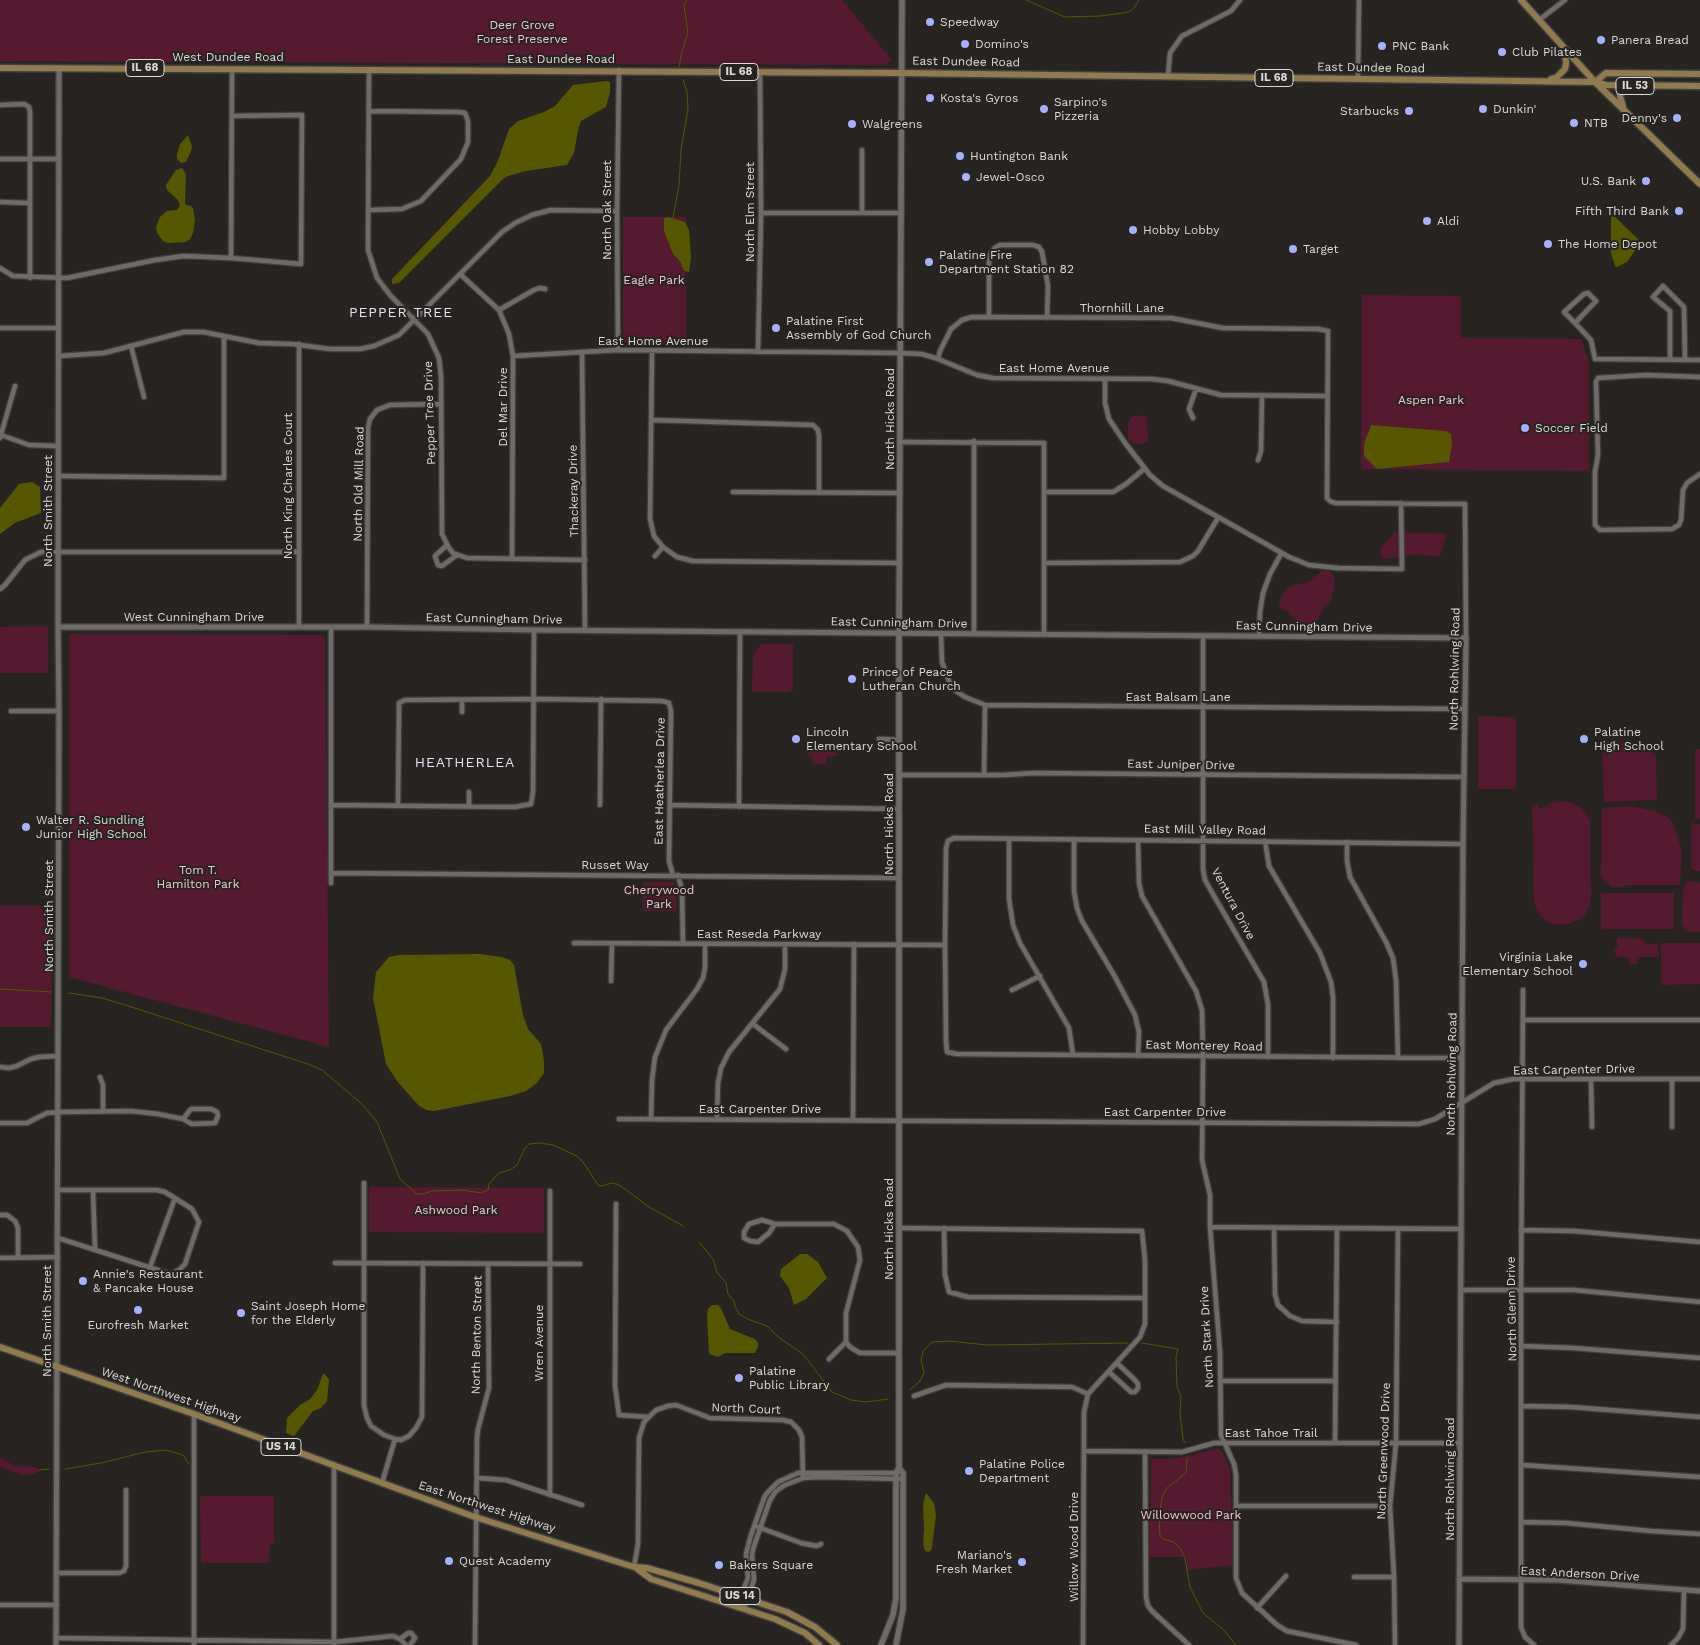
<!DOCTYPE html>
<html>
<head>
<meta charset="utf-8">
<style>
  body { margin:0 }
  canvas { display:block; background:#272422 }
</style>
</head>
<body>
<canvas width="1700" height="1645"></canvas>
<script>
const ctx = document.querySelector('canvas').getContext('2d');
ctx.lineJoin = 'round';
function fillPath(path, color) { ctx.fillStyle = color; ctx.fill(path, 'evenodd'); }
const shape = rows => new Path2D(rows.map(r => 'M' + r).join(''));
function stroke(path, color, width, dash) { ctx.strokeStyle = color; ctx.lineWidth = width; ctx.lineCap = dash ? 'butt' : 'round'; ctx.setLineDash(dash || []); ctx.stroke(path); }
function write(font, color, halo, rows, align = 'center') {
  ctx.font = font + ' "Work Sans",sans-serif'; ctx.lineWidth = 4; ctx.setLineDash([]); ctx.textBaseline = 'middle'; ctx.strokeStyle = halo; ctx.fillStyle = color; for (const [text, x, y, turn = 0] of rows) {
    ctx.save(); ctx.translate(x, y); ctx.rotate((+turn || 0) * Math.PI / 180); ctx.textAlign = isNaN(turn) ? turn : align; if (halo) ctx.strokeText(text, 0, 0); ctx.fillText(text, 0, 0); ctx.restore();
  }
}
fillPath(shape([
  [0,0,842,0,892,60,884,65,0,61],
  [623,217,686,217,686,343,623,343],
  [1362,295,1461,296,1461,338,1581,339,1589,362,1589,471,1361,469],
  [1137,415,1147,417,1148,441,1142,444,1134,443,1128,439,1128,423,1132,417],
  [1395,532,1446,534,1446,537,1440,556,1436,557,1420,554,1382,559,1380,548],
  [1325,568,1333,574,1335,582,1331,601,1324,607,1318,619,1313,625,1298,622,1288,612,1278,606,1285,590,1291,586,1309,582],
  [48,626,48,673,0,673,0,627],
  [69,634,322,635,325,638,329,1047,69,977],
  [762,644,793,644,793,688,789,692,752,692,753,656,757,649],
  [1478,716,1516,717,1516,789,1478,789],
  [817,742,836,742,837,756,826,757,826,765,812,764,812,757,806,752],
  [1641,742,1656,757,1657,800,1604,802,1602,743],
  [1695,749,1700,749,1700,819,1695,819],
  [1564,801,1572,803,1580,807,1586,813,1590,821,1591,899,1587,913,1580,919,1569,924,1557,925,1550,923,1541,917,1534,903,1532,805,1539,805,1539,808,1542,808,1551,803],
  [1631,806,1655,811,1666,816,1674,825,1682,851,1680,885,1625,885,1623,887,1612,887,1601,877,1602,808],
  [1691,823,1700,824,1700,871,1696,871,1691,868],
  [1687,881,1700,883,1700,932,1689,932,1682,925,1683,889],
  [643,882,674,882,676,887,676,911,643,911],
  [1601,893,1674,893,1674,929,1601,929],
  [0,906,53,906,51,1027,0,1027],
  [1617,938,1644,939,1645,944,1658,944,1659,957,1637,957,1637,964,1629,964,1629,957,1618,957,1613,950,1617,948],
  [1661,943,1700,943,1700,984,1661,985],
  [369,1187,544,1188,544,1233,369,1232],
  [1216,1449,1220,1449,1222,1452,1230,1469,1233,1565,1188,1570,1186,1557,1149,1557,1151,1459,1173,1459],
  [0,1457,15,1466,36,1467,39,1470,38,1472,33,1474,24,1475,13,1472,0,1467],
  [200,1496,274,1496,274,1543,270,1543,269,1563,201,1563]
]), '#551930');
fillPath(shape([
  [606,81,610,82,610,92,606,107,581,121,578,130,574,153,567,165,526,171,508,176,503,179,399,283,392,284,392,279,490,176,497,163,509,129,518,121,544,112,555,106,573,85],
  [188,135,192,146,191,151,186,162,181,163,177,159,177,154,180,144],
  [182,168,186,174,185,203,186,205,191,206,193,208,195,220,193,233,190,239,186,242,168,243,163,241,157,233,156,227,160,217,167,211,177,210,180,206,178,200,167,190,166,185,176,170],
  [1613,215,1641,242,1627,262,1617,267,1615,266,1611,253,1611,217],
  [669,217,685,222,689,230,691,258,689,272,684,271,680,261,673,254,664,231,664,218],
  [1371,425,1446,431,1451,434,1452,444,1449,462,1377,469,1364,456,1364,444],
  [32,482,40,487,41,513,15,523,0,534,0,508,19,484],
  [480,954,502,957,510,960,514,965,523,1015,528,1029,541,1044,544,1061,544,1073,537,1083,526,1091,510,1096,434,1111,427,1110,419,1106,397,1081,386,1064,373,998,376,972,389,957,399,955],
  [800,1254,807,1254,818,1262,827,1278,806,1299,794,1305,789,1288,780,1276,781,1269],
  [712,1305,718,1305,721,1308,730,1329,755,1339,758,1343,758,1347,755,1353,725,1353,718,1357,709,1354,707,1315,708,1309],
  [323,1374,325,1374,329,1380,327,1401,321,1408,313,1411,294,1436,286,1433,287,1418,300,1405,310,1399,317,1390],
  [926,1493,934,1503,936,1515,932,1547,931,1551,928,1552,925,1551,923,1543,924,1528,923,1504]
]), '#565700');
stroke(shape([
  [1026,0,1065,17,1101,16,1129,12,1134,8,1139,0],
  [679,67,682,51,688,33,684,5,687,0],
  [673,218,679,185,681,150,688,109,687,92,683,80],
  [0,989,51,992],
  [69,993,102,998,122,1004,308,1064,322,1070,362,1104,377,1122,400,1179,417,1194,423,1194,432,1191,463,1190,481,1193,488,1190,489,1184,499,1173,510,1170,517,1165,525,1148,529,1144,540,1143,553,1145,577,1156,583,1162,598,1185,602,1186,612,1183,617,1184,625,1189,649,1207,683,1226],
  [699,1242,713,1259,717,1272,726,1283,728,1294,734,1301,735,1306,739,1314,750,1320,767,1326,778,1337,803,1354,832,1392,851,1400,866,1402,888,1399],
  [1142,1343,1178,1349,1176,1357,1177,1387,1181,1396,1180,1413,1183,1439,1185,1443],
  [910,1390,920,1381,924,1373,921,1360,923,1351,932,1342,949,1341,987,1345,1128,1343],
  [1187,1458,1186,1473,1167,1488,1162,1497,1159,1518,1160,1536,1163,1539,1174,1542,1180,1548,1185,1558,1190,1587,1203,1613,1224,1630,1236,1645],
  [65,1469,101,1463,145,1452,166,1450,183,1455,189,1464],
  [39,1470,49,1469]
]), '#565700', 1);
const minor = shape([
  [1539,20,1565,0],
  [369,70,368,250,377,278,390,295,428,334,439,358,441,376,442,534,449,548,453,553,467,558,585,560],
  [1168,76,1170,53,1182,36,1231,11,1240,0],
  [1358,79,1359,0],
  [0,105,24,104,29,107,30,112,30,278],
  [369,111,458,112,465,113,468,121,468,142,461,159,421,201,402,209,369,210],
  [0,159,59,159],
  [0,202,30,203],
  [761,213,901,213],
  [862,213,862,150],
  [231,258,232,69],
  [0,268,13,276,67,278,155,260,184,256,231,258,301,264,302,115,232,116],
  [461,275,499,310,509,334,513,356,512,558],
  [499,310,534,290,540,288,545,289],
  [989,317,989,262,991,253,995,248,1000,245,1033,245,1039,247,1042,252,1048,286,1047,318],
  [1575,323,1564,312,1584,294,1588,293,1596,301,1575,323,1591,340,1595,359,1700,360],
  [0,328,59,328],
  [299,344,299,627],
  [131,346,144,397],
  [618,350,617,211,619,70],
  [652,351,650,519,654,536,663,547,677,557,693,561,899,563],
  [582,352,585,630],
  [758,352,761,213,760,72],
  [59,356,104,353,184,332,203,332,259,343,292,344,330,349,360,349,374,346,399,335,502,232,515,223,532,215,551,210,617,211],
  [513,356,618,350,901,353,922,354,938,359,977,375,993,378,1152,379,1168,381,1221,395,1327,396],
  [938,359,940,351,951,329,962,320,972,317,1171,318,1223,328,1318,329,1328,331,1327,498,1330,501,1335,503,1465,504,1466,638],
  [1670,359,1670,311,1653,297,1663,286,1684,307,1685,360],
  [1700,377,1646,375,1598,378,1596,382,1598,455,1595,472,1595,525,1600,530,1672,529,1679,525,1681,520,1683,490,1687,483,1700,474],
  [1105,379,1105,403,1109,419,1125,443,1150,475,1163,486,1289,557,1309,565,1338,568,1402,569,1401,503],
  [1193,418,1189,409,1196,389],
  [652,420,813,425,818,430,819,437,819,493],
  [1,435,29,445,58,446],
  [0,438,15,386],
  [900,442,1044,443,1044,635],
  [1258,460,1261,451,1262,395],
  [58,476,224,478,224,337],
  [733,492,900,493],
  [1045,492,1113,492,1126,484,1144,469],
  [447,545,435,556,438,565,442,566,457,555],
  [655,556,663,547],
  [1044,563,1180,562,1193,556,1198,551,1218,518],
  [0,589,5,585,25,560,41,552,298,552],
  [331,627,331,883],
  [367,627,368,428,370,419,377,410,390,405,441,404],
  [941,633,942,662,949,681,956,691,965,697,985,705,1465,709],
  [974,634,974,441],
  [1203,636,1203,869,1205,880,1214,896,1264,982,1268,1005,1268,1057],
  [1259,636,1260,612,1263,593,1270,574,1281,554],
  [462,700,462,712],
  [11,711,59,711],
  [879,739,899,740],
  [899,775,1004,775,1034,773,1464,777],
  [984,775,985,705],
  [469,792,469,806],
  [331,805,515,807,531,804,533,792,534,630],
  [398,805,399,710,399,703,405,700,540,699,662,701,669,703,671,711,669,861,673,875],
  [600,805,601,699],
  [670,805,899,809],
  [739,807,740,632],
  [1009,839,1009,899,1013,925,1020,943,1069,1028,1073,1055],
  [1074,839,1074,891,1077,908,1082,921,1114,975,1135,1015,1139,1032,1138,1056],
  [1138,840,1139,883,1142,896,1196,991,1202,1010,1203,1056,1202,1160,1210,1195,1210,1227,1220,1352,1221,1435,1234,1464,1236,1475,1236,1578,1242,1593,1277,1625,1287,1631,1356,1645],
  [1265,841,1269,866,1320,953,1331,982,1333,997,1333,1058],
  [1347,842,1347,861,1350,877,1386,942,1393,958,1396,980,1398,1058],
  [331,873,899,878],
  [678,875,682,890,683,944],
  [574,943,945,945],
  [611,981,612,944],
  [1012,990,1040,976],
  [1523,990,1521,1289,1521,1627,1525,1637,1534,1645],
  [1523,1020,1700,1020],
  [753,1024,786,1049],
  [1461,1058,957,1054,947,1052,946,1041,945,945,946,848,948,841,954,838,1463,844],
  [0,1067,9,1068,17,1066,31,1059,39,1057,58,1056],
  [100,1077,103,1085,103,1111],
  [1591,1079,1592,1127],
  [1672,1079,1672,1127],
  [619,1119,1411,1124,1419,1124,1435,1119,1494,1083,1514,1079,1700,1079],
  [651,1119,652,1080,655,1057,666,1030,697,989,703,978,705,968,705,944],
  [717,1119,718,1083,721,1068,729,1052,780,989,785,969,785,945],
  [853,1120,854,944],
  [0,1123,27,1123,47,1113,59,1112,131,1111,158,1114,183,1119,192,1124,215,1123,218,1116,217,1112,211,1109,191,1109,183,1119],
  [364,1183,364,1405,367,1418,371,1426,384,1435,395,1439],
  [93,1190,95,1249],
  [616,1204,615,1386,619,1415,648,1417],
  [0,1215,7,1215,15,1221,18,1228,18,1257],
  [775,1224,769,1233,758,1242,750,1241,744,1238,744,1232,749,1224,762,1220,775,1224,834,1224,847,1231,858,1247,860,1260,846,1313,846,1342,850,1347,860,1353,899,1353],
  [1210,1227,1461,1229],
  [899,1228,1142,1231,1145,1260,1145,1324,1140,1337,1088,1394,1084,1412,1083,1645],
  [944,1228,945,1275,949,1292,968,1297,1145,1298],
  [1274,1228,1275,1294,1278,1305,1290,1316,1302,1321,1337,1322],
  [1521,1230,1574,1231,1700,1242],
  [58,1238,170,1274,179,1270,185,1264,199,1222,192,1209,165,1192,157,1190,58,1190],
  [0,1258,58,1257],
  [335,1263,580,1264],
  [150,1267,175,1198],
  [1461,1290,1574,1290,1700,1302],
  [1522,1346,1574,1348,1700,1358],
  [829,1359,846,1342],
  [1109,1372,1131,1392,1135,1392,1138,1388,1138,1384,1135,1380,1117,1363],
  [1221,1381,1336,1381],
  [914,1396,946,1385,1072,1387,1088,1394],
  [1522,1406,1571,1407,1700,1417],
  [1335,1443,1337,1228],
  [1084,1451,1182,1452,1214,1443,1460,1443],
  [1145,1452,1146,1597,1148,1606,1153,1612,1189,1645],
  [1522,1465,1700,1477],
  [477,1478,506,1480,582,1505],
  [382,1483,395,1439,401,1440,409,1436,416,1428,422,1417,423,1263],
  [550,1495,550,1191],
  [1236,1506,1390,1506],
  [1522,1522,1566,1523,1651,1531,1700,1534],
  [758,1527,801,1543,817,1546,821,1544],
  [634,1567,638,1544,639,1438,644,1422,656,1410,668,1406,676,1405,710,1418,783,1420,791,1422,799,1430,802,1437,803,1478],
  [57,1573,119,1573,124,1571,126,1566,126,1490],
  [1354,1577,1394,1577],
  [0,1605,57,1605],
  [737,1606,748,1578,746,1554,751,1535,764,1498,767,1493,778,1482,798,1473,897,1473],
  [744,1608,754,1580,752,1556,753,1549,770,1500,776,1491,785,1485,803,1478,820,1477,903,1479],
  [1257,1608,1286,1576],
  [56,1638,334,1642,393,1636,400,1639,406,1645],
  [400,1639,408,1633,411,1633,415,1638,410,1645],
  [1395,1644,1394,1577,1390,1506,1396,1443,1398,1229],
  [194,1645,194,1414],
  [334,1645,334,1466],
  [475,1645,477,1438,478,1429,489,1388,488,1265],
  [1671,1645,1678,1638,1683,1629,1684,1591]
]);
const tertiary = shape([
  [58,627,367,627,534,630,1466,638,1463,844,1459,1645],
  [1459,1579,1558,1580,1700,1591],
  [56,1645,59,711,58,627,59,68]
]);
const secondary = shape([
  [881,1645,893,1615,896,1598,896,1473,899,1468,899,633,902,0],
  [896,1645,903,1609,903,1473,899,1468]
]);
const primary = shape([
  [1521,0,1595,82,1700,184],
  [0,68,901,73,1595,82,1606,85,1700,86],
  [1551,79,1556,78,1565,69,1566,63,1565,50],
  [1595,82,1606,73,1700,74],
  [1623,107,1620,96,1622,91,1627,87],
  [0,1347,194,1414,475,1517,634,1567,647,1568,699,1583,787,1612,815,1627,837,1645],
  [635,1567,651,1579,775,1619,805,1633,819,1645]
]);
stroke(minor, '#413f3d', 7);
stroke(tertiary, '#413f3d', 8);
stroke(secondary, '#413f3d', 8);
stroke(primary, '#413f3d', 9);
stroke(minor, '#6e6b68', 4.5);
stroke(tertiary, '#6e6b68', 5);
stroke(secondary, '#6e6b68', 5.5);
stroke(primary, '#907a4e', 6);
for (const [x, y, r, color] of [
  [930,22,5,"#a5b1fc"],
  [1601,40,5,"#a5b1fc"],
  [965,44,5,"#a5b1fc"],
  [1382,46,5,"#a5b1fc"],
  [1502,52,5,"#a5b1fc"],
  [930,98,5,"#a5b1fc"],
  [1044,109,5,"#a5b1fc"],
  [1483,109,5,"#a5b1fc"],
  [1409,111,5,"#a5b1fc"],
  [1677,118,5,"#a5b1fc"],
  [1574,123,5,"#a5b1fc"],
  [852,124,5,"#a5b1fc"],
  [960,156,5,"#a5b1fc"],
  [966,177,5,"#a5b1fc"],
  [1646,181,5,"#a5b1fc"],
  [1679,211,5,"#a5b1fc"],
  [1427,221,5,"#a5b1fc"],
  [1133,230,5,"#a5b1fc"],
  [1548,244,5,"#a5b1fc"],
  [1293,249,5,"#a5b1fc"],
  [929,262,5,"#a5b1fc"],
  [776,328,5,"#a5b1fc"],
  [1525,428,5,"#a5b1fc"],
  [852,679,5,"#a5b1fc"],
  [796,739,5,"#a5b1fc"],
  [1584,739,5,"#a5b1fc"],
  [26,827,5,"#a5b1fc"],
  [1583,964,5,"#a5b1fc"],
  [83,1281,5,"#a5b1fc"],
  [138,1310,5,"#a5b1fc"],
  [241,1313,5,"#a5b1fc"],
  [739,1378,5,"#a5b1fc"],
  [969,1471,5,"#a5b1fc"],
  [449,1561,5,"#a5b1fc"],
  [1022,1562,5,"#a5b1fc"],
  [719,1565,5,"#a5b1fc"]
]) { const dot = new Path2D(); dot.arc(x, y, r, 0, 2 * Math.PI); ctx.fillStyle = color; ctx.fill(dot); stroke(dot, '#272422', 2); }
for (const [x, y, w] of [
  [145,68,38],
  [739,72,38],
  [1274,78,38],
  [1635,86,38],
  [281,1447,40],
  [740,1596,40]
]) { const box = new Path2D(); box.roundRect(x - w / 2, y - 8.5, w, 17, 4); ctx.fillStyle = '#272422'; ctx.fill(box); stroke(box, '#dcdad8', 1); }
write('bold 11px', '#dcdad8', null, [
  ["IL 68",145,68],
  ["IL 68",739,72],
  ["IL 68",1274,78],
  ["IL 53",1635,86],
  ["US 14",281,1447],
  ["US 14",740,1596]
]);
write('12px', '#dcdad8', '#272422', [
  ["Speedway",940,22],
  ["Panera Bread",1611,40],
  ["Domino's",975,44],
  ["PNC Bank",1392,46],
  ["Club Pilates",1512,52],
  ["Kosta's Gyros",940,98],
  ["Sarpino's",1054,102],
  ["Pizzeria",1054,116],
  ["Dunkin'",1493,109],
  ["Starbucks",1399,111,"right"],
  ["Denny's",1667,118,"right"],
  ["NTB",1584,123],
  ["Walgreens",862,124],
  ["Huntington Bank",970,156],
  ["Jewel-Osco",976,177],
  ["U.S. Bank",1636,181,"right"],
  ["Fifth Third Bank",1669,211,"right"],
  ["Aldi",1437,221],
  ["Hobby Lobby",1143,230],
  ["The Home Depot",1558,244],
  ["Target",1303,249],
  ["Palatine Fire",939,255],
  ["Department Station 82",939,269],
  ["Palatine First",786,321],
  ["Assembly of God Church",786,335],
  ["Soccer Field",1535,428],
  ["Prince of Peace",862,672],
  ["Lutheran Church",862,686],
  ["Lincoln",806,732],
  ["Elementary School",806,746],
  ["Palatine",1594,732],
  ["High School",1594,746],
  ["Walter R. Sundling",36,820],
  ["Junior High School",36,834],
  ["Virginia Lake",1573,957,"right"],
  ["Elementary School",1573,971,"right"],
  ["Annie's Restaurant",93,1274],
  ["& Pancake House",93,1288],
  ["Saint Joseph Home",251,1306],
  ["for the Elderly",251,1320],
  ["Eurofresh Market",138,1325,"center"],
  ["Palatine",749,1371],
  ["Public Library",749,1385],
  ["Palatine Police",979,1464],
  ["Department",979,1478],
  ["Mariano's",1012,1555,"right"],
  ["Fresh Market",1012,1569,"right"],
  ["Quest Academy",459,1561],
  ["Bakers Square",729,1565]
], 'left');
write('12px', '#f6c4d2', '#272422', [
  ["Deer Grove",522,25],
  ["Forest Preserve",522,39],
  ["Eagle Park",654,280],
  ["Aspen Park",1431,400],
  ["Tom T.",198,870],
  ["Hamilton Park",198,884],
  ["Cherrywood",659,890],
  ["Park",659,904],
  ["Ashwood Park",456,1210],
  ["Willowwood Park",1191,1515]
]);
write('12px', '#dcdad8', '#272422', [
  ["West Dundee Road",228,57],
  ["East Dundee Road",561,59],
  ["East Dundee Road",966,62,1],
  ["East Dundee Road",1371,68,1],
  ["North Oak Street",607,210,-90],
  ["North Elm Street",750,212,-90],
  ["Thornhill Lane",1122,308],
  ["East Home Avenue",653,341],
  ["East Home Avenue",1054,368],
  ["Del Mar Drive",503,407,-90],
  ["Pepper Tree Drive",430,413,-92],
  ["North Hicks Road",890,419,-90],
  ["North Old Mill Road",359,484,-89],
  ["North King Charles Court",288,486,-90],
  ["Thackeray Drive",574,491,-91],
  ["North Smith Street",48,511,-90],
  ["West Cunningham Drive",194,617],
  ["East Cunningham Drive",494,619,1],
  ["East Cunningham Drive",899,623,1],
  ["East Cunningham Drive",1304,627,1],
  ["North Rohlwing Road",1455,669,-89],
  ["East Balsam Lane",1178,697],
  ["East Juniper Drive",1181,765,1],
  ["East Heatherlea Drive",660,781,-89],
  ["North Hicks Road",889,824,-90],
  ["East Mill Valley Road",1205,830,1],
  ["Russet Way",615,865],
  ["Ventura Drive",1233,904,62],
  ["North Smith Street",49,916,-90],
  ["East Reseda Parkway",759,934],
  ["East Monterey Road",1204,1046,1],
  ["East Carpenter Drive",1574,1070,-1],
  ["North Rohlwing Road",1452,1074,-89],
  ["East Carpenter Drive",760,1109],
  ["East Carpenter Drive",1165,1112],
  ["North Hicks Road",889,1229,-90],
  ["North Glenn Drive",1512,1309,-91],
  ["North Smith Street",47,1321,-90],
  ["North Benton Street",477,1335,-89],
  ["North Stark Drive",1207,1337,-93],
  ["Wren Avenue",539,1343,-90],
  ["West Northwest Highway",171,1395,19],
  ["North Court",746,1409,2],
  ["East Tahoe Trail",1271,1433],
  ["North Greenwood Drive",1384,1451,-88],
  ["North Rohlwing Road",1450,1479,-90],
  ["East Northwest Highway",487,1507,18],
  ["Willow Wood Drive",1074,1547,-90],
  ["East Anderson Drive",1580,1574,3]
]);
ctx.letterSpacing = '1px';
write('14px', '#e1e4f2', '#272422', [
  ["PEPPER TREE",401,313],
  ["HEATHERLEA",465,763]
]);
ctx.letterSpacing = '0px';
</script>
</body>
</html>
